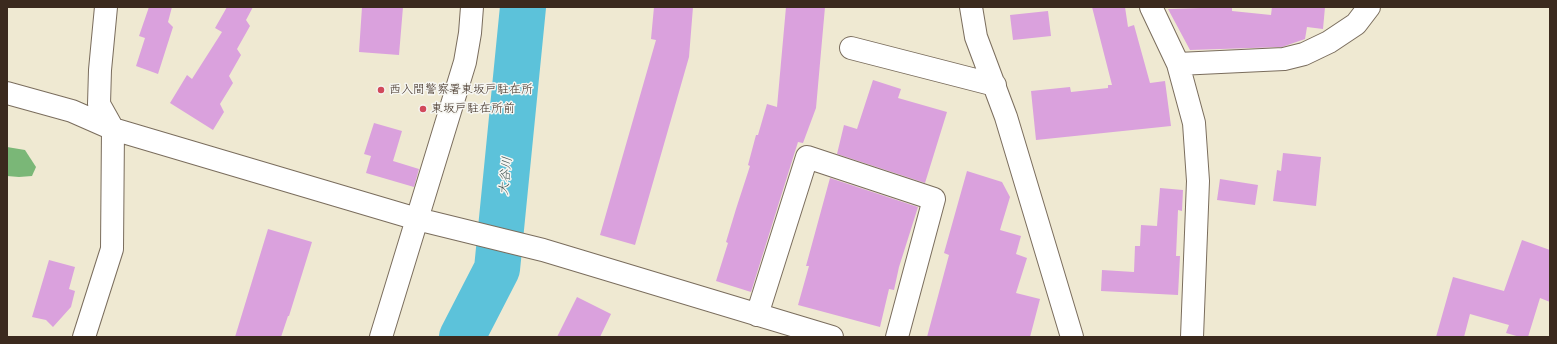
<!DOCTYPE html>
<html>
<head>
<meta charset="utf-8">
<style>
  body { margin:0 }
  #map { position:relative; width:1557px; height:344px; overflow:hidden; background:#efe9d2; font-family:Sriracha,sans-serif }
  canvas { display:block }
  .frame { position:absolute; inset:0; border:8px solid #3b2a1e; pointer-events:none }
</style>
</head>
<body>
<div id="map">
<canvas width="1557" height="344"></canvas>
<div class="frame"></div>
</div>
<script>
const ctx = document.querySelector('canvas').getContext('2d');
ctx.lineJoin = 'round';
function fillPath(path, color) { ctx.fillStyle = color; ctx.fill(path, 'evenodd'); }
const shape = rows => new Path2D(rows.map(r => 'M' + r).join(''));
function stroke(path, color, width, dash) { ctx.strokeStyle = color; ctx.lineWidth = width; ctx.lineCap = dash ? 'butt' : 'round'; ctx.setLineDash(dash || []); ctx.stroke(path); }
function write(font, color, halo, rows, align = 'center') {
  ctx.font = font + ' Sriracha,"Klee One",sans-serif'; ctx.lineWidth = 3; ctx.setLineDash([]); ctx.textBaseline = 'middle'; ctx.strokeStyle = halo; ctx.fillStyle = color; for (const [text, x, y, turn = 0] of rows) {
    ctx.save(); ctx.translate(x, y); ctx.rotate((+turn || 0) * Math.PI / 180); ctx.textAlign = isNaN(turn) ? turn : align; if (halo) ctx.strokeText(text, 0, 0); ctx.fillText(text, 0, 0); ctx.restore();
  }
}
fillPath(shape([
  [7,147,25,150,36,167,32,176,19,177,7,176]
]), '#7ab777');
stroke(shape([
  [462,337,497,269,523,7]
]), '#5cc2da', 46);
fillPath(shape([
  [149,7,172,7,168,22,173,27,158,74,136,66,145,38,139,36],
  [227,7,253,7,246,20,250,26,237,49,241,55,229,76,233,83,220,104,224,112,213,130,170,103,187,75,192,79,222,32,215,28],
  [362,7,403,7,399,55,359,52],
  [654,7,693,7,689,57,635,245,600,235,656,40,651,39],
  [786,7,825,7,816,108,803,143,798,142,751,292,716,281,728,243,726,242,736,209,750,166,748,165,756,135,758,135,767,104,777,107],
  [1092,7,1125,7,1128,27,1134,25,1150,83,1165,81,1171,126,1036,140,1031,91,1070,87,1071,92,1108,88,1108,85,1112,85],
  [1232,7,1232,11,1271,15,1272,7,1325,7,1323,29,1307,27,1305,39,1282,47,1190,50,1168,9],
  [1048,11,1051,36,1013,40,1010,15],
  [873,80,901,89,898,98,947,112,925,183,837,154,844,125,857,129],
  [374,123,402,131,393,161,419,169,414,187,366,173,371,156,364,154],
  [1283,153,1321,157,1316,206,1273,201,1277,170,1281,171],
  [967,171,1002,182,1010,197,1000,230,1021,236,1016,254,1027,258,1016,293,1040,299,1030,337,927,337,949,255,944,253],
  [830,178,918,207,899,267,894,290,889,289,880,327,798,305,809,266,806,266],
  [1220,179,1258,185,1255,205,1217,200],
  [1160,188,1183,190,1182,211,1178,210,1176,256,1180,256,1178,295,1101,291,1102,270,1134,272,1135,246,1140,246,1141,225,1157,226],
  [268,229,312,242,289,316,288,316,281,337,235,337],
  [1522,240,1550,250,1550,302,1540,298,1528,337,1520,337,1506,333,1509,325,1470,314,1464,337,1436,337,1453,277,1504,291],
  [49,260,75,267,69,289,75,291,71,307,53,327,46,320,32,317],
  [577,297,611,314,600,337,557,337]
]), '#daa1dd');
const minor = shape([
  [971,7,976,37,1006,117,1072,337],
  [1151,7,1178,64,1194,123,1198,181,1192,337],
  [851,48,995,85],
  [1178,64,1284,59,1304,54,1329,42,1356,24,1369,7],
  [7,93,72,111,113,129,417,219,543,250,832,337],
  [757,315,807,157,934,199,897,337],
  [84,337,112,249,113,129,99,104,100,70,106,7],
  [381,337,465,62,470,33,472,7]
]);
stroke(minor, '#7a6d5d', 24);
stroke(minor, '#fff', 22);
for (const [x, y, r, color] of [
  [381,90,4,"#d1495b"],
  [423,109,4,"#d1495b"]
]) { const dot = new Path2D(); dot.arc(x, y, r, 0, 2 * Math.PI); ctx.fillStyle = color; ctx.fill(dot); stroke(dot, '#f6f6f2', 1.5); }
write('12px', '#3b2a1e', '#f6f6f2', [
  ["西入間警察署東坂戸駐在所",389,90],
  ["東坂戸駐在所前",431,109]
], 'left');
write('italic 13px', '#455856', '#f6f6f2', [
  ["大谷川",506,176,-84]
]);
</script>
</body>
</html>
